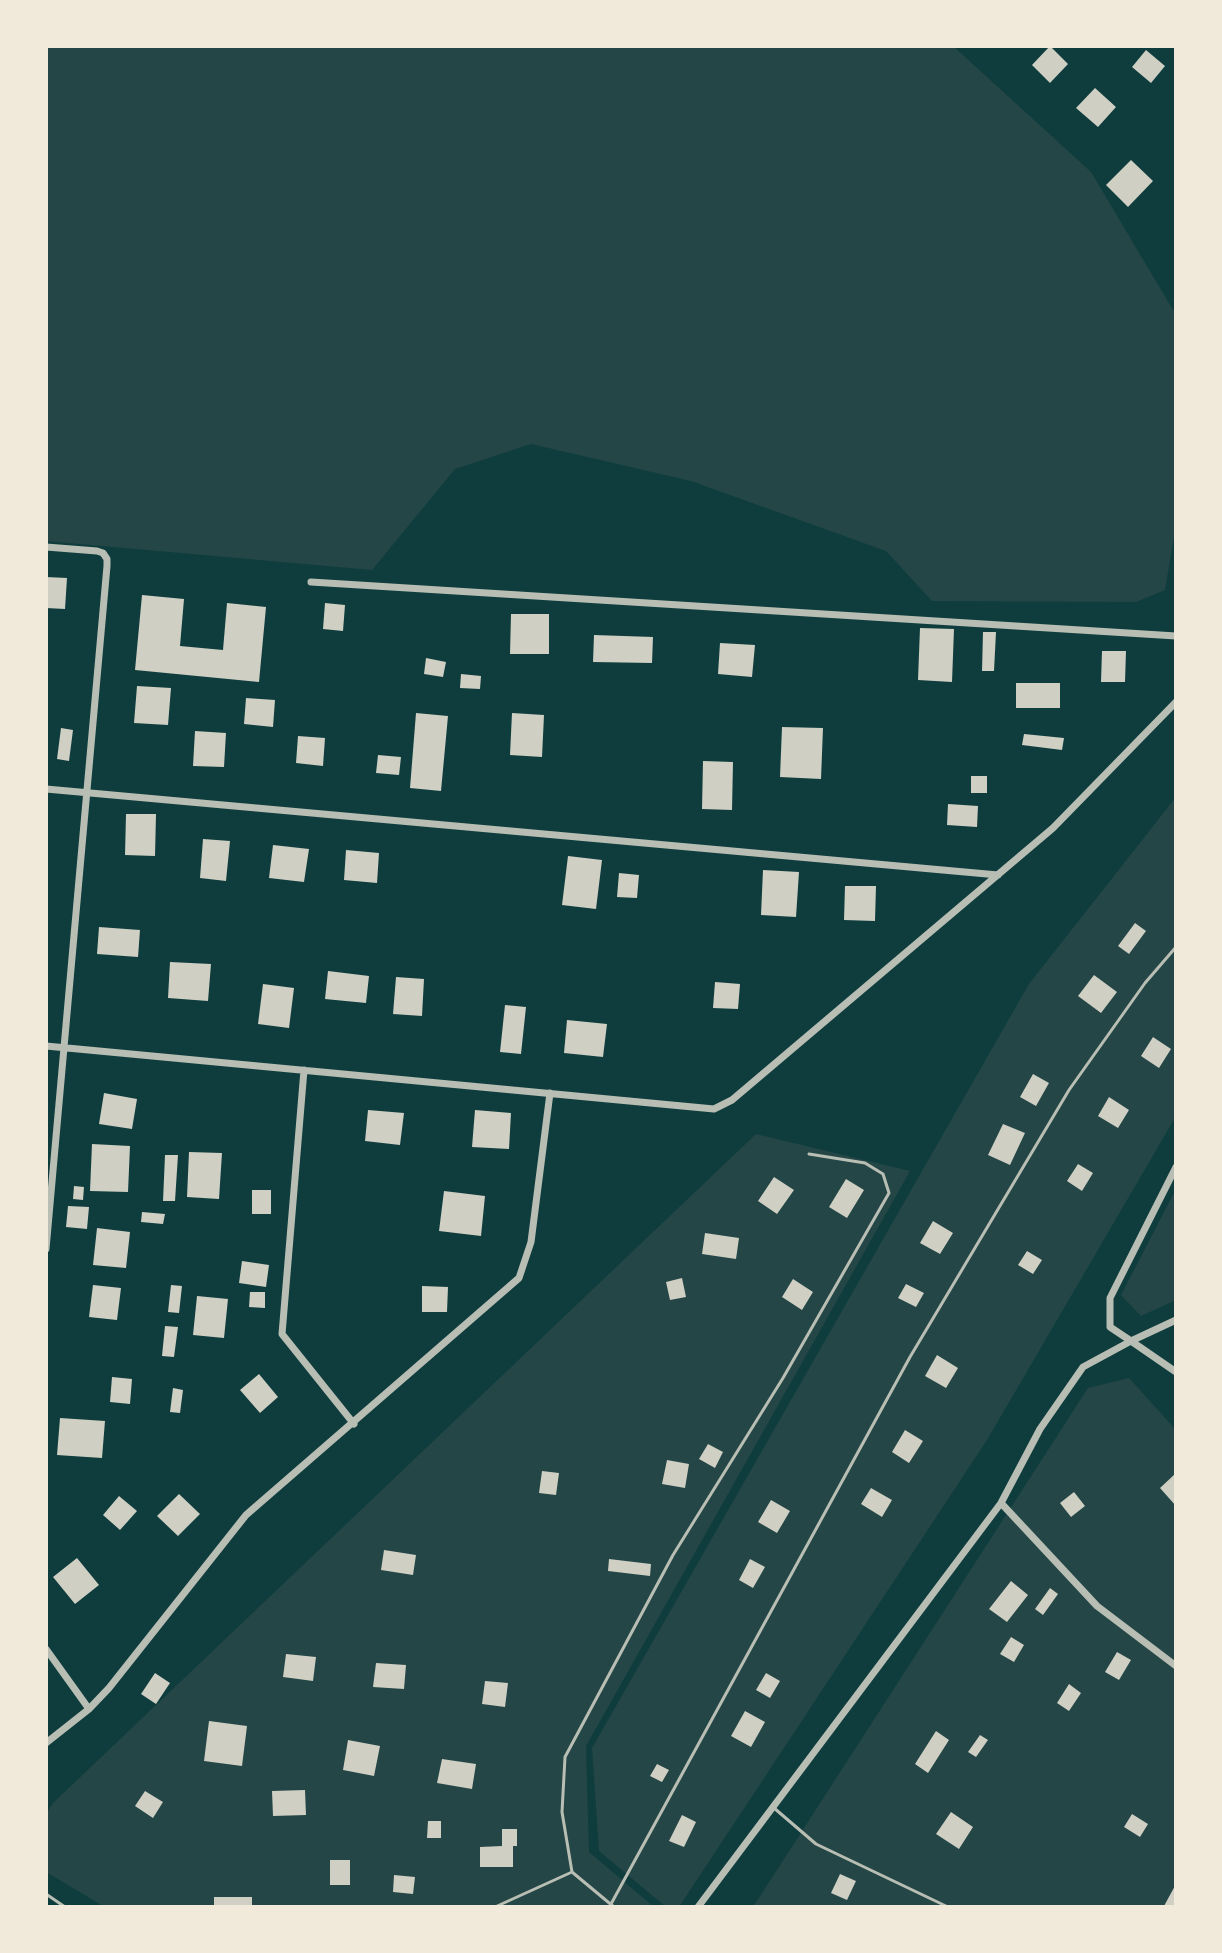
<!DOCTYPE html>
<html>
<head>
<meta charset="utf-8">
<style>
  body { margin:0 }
  #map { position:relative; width:1222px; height:1953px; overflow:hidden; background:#0f3d3e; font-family:Spectral,serif }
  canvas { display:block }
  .frame { position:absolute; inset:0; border:48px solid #f1e9da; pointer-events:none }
</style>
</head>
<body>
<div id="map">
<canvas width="1222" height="1953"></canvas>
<div class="frame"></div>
</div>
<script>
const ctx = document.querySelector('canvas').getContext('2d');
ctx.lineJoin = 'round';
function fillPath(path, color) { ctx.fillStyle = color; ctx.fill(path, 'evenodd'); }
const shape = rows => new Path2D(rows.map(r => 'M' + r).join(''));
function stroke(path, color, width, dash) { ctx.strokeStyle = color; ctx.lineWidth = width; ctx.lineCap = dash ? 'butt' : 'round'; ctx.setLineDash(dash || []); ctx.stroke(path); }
fillPath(shape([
  [46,46,953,46,1091,172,1176,315,1176,526,1165,590,1136,602,932,601,886,551,691,481,531,444,455,469,372,570,46,541],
  [1176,797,1176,1116,987,1440,679,1907,666,1907,599,1851,592,1748,1029,984],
  [756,1134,910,1171,586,1746,589,1852,654,1907,105,1907,46,1872,46,1814,53,1803],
  [1176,1189,1176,1300,1141,1316,1121,1295],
  [1129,1378,1176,1430,1176,1907,753,1907,1088,1388]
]), '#244646');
fillPath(shape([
  [1050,46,1068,64,1050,83,1032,65],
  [1146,50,1165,66,1151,83,1132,67],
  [1095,88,1116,107,1098,127,1076,108],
  [1131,160,1153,181,1128,207,1106,185],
  [46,577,67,578,65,609,46,608],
  [142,595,184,599,180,646,223,650,227,603,266,607,259,682,135,670],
  [325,603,345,605,343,631,323,629],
  [511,614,549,614,549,654,510,654],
  [920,628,954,629,952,682,918,680],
  [983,632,996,632,994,671,982,671],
  [594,635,653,637,652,663,593,662],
  [720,643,755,645,752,677,718,674],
  [1102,651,1126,651,1125,682,1101,682],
  [426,658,446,662,443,677,424,674],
  [461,674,481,676,480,689,460,688],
  [1016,683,1060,683,1060,708,1016,708],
  [137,686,171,688,168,725,134,723],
  [246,698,275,700,273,727,244,724],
  [416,713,448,716,441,791,410,788],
  [512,713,544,715,542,757,510,755],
  [782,727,823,728,821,779,780,777],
  [61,728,73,730,69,761,57,759],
  [195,731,226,733,224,767,193,766],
  [1024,734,1064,738,1062,750,1022,745],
  [298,736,325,738,323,766,296,763],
  [378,755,401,757,399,775,376,773],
  [703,761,733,762,732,810,702,809],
  [971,776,987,776,987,793,971,793],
  [948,804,978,806,977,827,947,825],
  [126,814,156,814,155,856,125,855],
  [203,839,230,841,226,881,200,878],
  [273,845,309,849,304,882,269,878],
  [346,850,379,853,377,883,344,880],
  [568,856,602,860,596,909,562,905],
  [763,870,799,872,796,917,761,915],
  [619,873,639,875,637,898,617,897],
  [845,886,876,886,875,921,844,920],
  [1135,923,1146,931,1129,954,1118,946],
  [99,927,140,930,138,957,97,954],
  [170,962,211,964,208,1001,168,998],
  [328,971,369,976,366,1003,325,999],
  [1094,975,1117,992,1101,1013,1078,996],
  [396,977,424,979,422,1016,393,1014],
  [715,982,740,984,738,1009,713,1008],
  [263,984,294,988,289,1028,258,1024],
  [505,1005,526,1007,521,1054,500,1052],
  [567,1020,607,1024,603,1057,564,1053],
  [1153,1037,1171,1049,1159,1068,1141,1056],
  [1033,1074,1049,1083,1036,1106,1020,1097],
  [104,1093,137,1099,132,1129,99,1124],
  [1109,1097,1129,1110,1118,1128,1098,1116],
  [368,1110,404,1113,400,1145,365,1141],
  [475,1110,511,1113,509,1149,472,1147],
  [1003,1124,1025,1133,1010,1165,988,1155],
  [92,1144,130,1146,128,1192,90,1191],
  [189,1152,222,1153,219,1199,187,1197],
  [165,1155,178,1155,175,1201,163,1201],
  [1078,1164,1093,1173,1082,1191,1067,1181],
  [774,1177,794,1190,777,1214,758,1201],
  [846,1179,864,1190,847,1218,829,1207],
  [74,1186,84,1187,83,1200,73,1199],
  [252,1190,271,1190,271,1214,252,1214],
  [444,1191,485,1196,481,1236,439,1231],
  [68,1206,89,1207,87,1229,66,1227],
  [142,1212,165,1214,163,1224,141,1222],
  [933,1221,953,1233,940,1254,920,1243],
  [97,1228,130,1232,126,1268,93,1265],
  [705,1233,739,1238,736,1259,702,1254],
  [1027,1251,1042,1260,1033,1274,1018,1265],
  [242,1261,269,1265,266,1287,239,1283],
  [682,1278,686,1297,670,1300,666,1282],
  [793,1279,813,1292,802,1310,782,1297],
  [906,1284,924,1293,916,1307,898,1298],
  [93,1285,121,1288,117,1320,89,1317],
  [171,1285,182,1286,179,1313,168,1312],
  [422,1286,448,1287,447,1312,422,1312],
  [250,1292,265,1292,265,1308,249,1307],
  [197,1296,228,1299,224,1338,193,1335],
  [165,1326,178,1327,174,1357,162,1356],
  [937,1355,958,1368,946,1388,925,1376],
  [259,1374,278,1397,260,1413,240,1390],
  [112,1377,132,1379,130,1404,110,1402],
  [173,1388,183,1390,180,1413,170,1412],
  [60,1418,105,1421,102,1458,57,1455],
  [905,1430,923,1441,909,1463,892,1452],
  [708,1444,723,1452,715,1468,699,1459],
  [667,1460,689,1464,685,1488,662,1484],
  [542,1471,559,1473,556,1495,539,1493],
  [1176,1473,1176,1506,1160,1488],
  [871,1488,892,1500,882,1517,861,1504],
  [1074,1492,1085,1506,1071,1517,1060,1503],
  [179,1494,200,1514,178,1536,157,1516],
  [119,1496,137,1511,120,1530,103,1515],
  [771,1500,790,1511,777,1533,758,1522],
  [384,1550,416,1555,413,1575,381,1570],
  [77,1558,99,1585,75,1604,53,1577],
  [609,1559,651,1564,650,1576,608,1571],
  [750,1559,765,1567,753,1588,739,1580],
  [1011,1581,1028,1595,1007,1622,989,1609],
  [1050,1588,1058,1594,1043,1615,1035,1609],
  [1011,1637,1024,1645,1014,1662,1000,1654],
  [1117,1652,1131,1660,1119,1680,1105,1672],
  [286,1654,316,1657,313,1681,283,1677],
  [376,1663,406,1665,404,1689,373,1687],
  [155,1673,170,1683,156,1704,141,1694],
  [766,1673,780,1681,770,1698,756,1690],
  [485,1681,508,1683,505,1707,482,1704],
  [1069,1684,1081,1693,1069,1711,1057,1703],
  [745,1711,765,1722,751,1747,731,1736],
  [209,1721,247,1726,242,1766,204,1761],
  [936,1731,949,1740,928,1773,915,1764],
  [980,1735,988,1740,976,1757,968,1752],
  [348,1740,380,1746,374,1776,343,1770],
  [442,1759,476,1764,472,1789,437,1783],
  [657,1764,669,1770,662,1782,650,1776],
  [305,1790,306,1815,273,1816,272,1791],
  [145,1791,163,1802,153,1818,135,1806],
  [951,1812,973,1827,959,1849,936,1834],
  [1132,1814,1148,1824,1140,1837,1124,1827],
  [682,1815,696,1822,684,1847,669,1841],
  [428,1821,441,1821,441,1838,427,1838],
  [502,1829,517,1829,517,1846,513,1846,513,1867,480,1867,480,1847,502,1846],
  [330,1860,350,1860,350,1885,330,1885],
  [840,1874,856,1881,847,1900,831,1893],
  [394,1875,415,1877,413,1894,393,1892],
  [1176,1884,1176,1907,1166,1907,1164,1906],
  [214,1897,252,1897,252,1907,214,1907]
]), '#cfcfc3');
stroke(shape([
  [1175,46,1176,46],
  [774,1808,816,1844,948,1907],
  [46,1894,65,1907],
  [611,1904,910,1357,1069,1090,1145,983,1176,947],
  [495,1907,572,1872],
  [614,1907,572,1872,562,1812,565,1757,673,1555,783,1378,889,1193,883,1174,865,1163,809,1154]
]), '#b8beb3', 3);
stroke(shape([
  [46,547,97,551,103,553,107,559,107,566,46,1249],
  [311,582,1176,636],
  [46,789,998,875],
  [46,1046,714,1109,732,1100,1053,828,1176,702],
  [304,1070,282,1334,354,1424],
  [1131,1341,1176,1372],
  [1131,1341,1176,1320],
  [1001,1503,1097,1606,1176,1666],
  [46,1649,89,1709],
  [46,1743,89,1709,109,1688,246,1515,519,1278,531,1242,550,1093],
  [698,1907,1001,1503,1040,1429,1083,1367,1131,1341,1110,1327,1110,1298,1176,1167]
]), '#b8beb3', 7);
</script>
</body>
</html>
